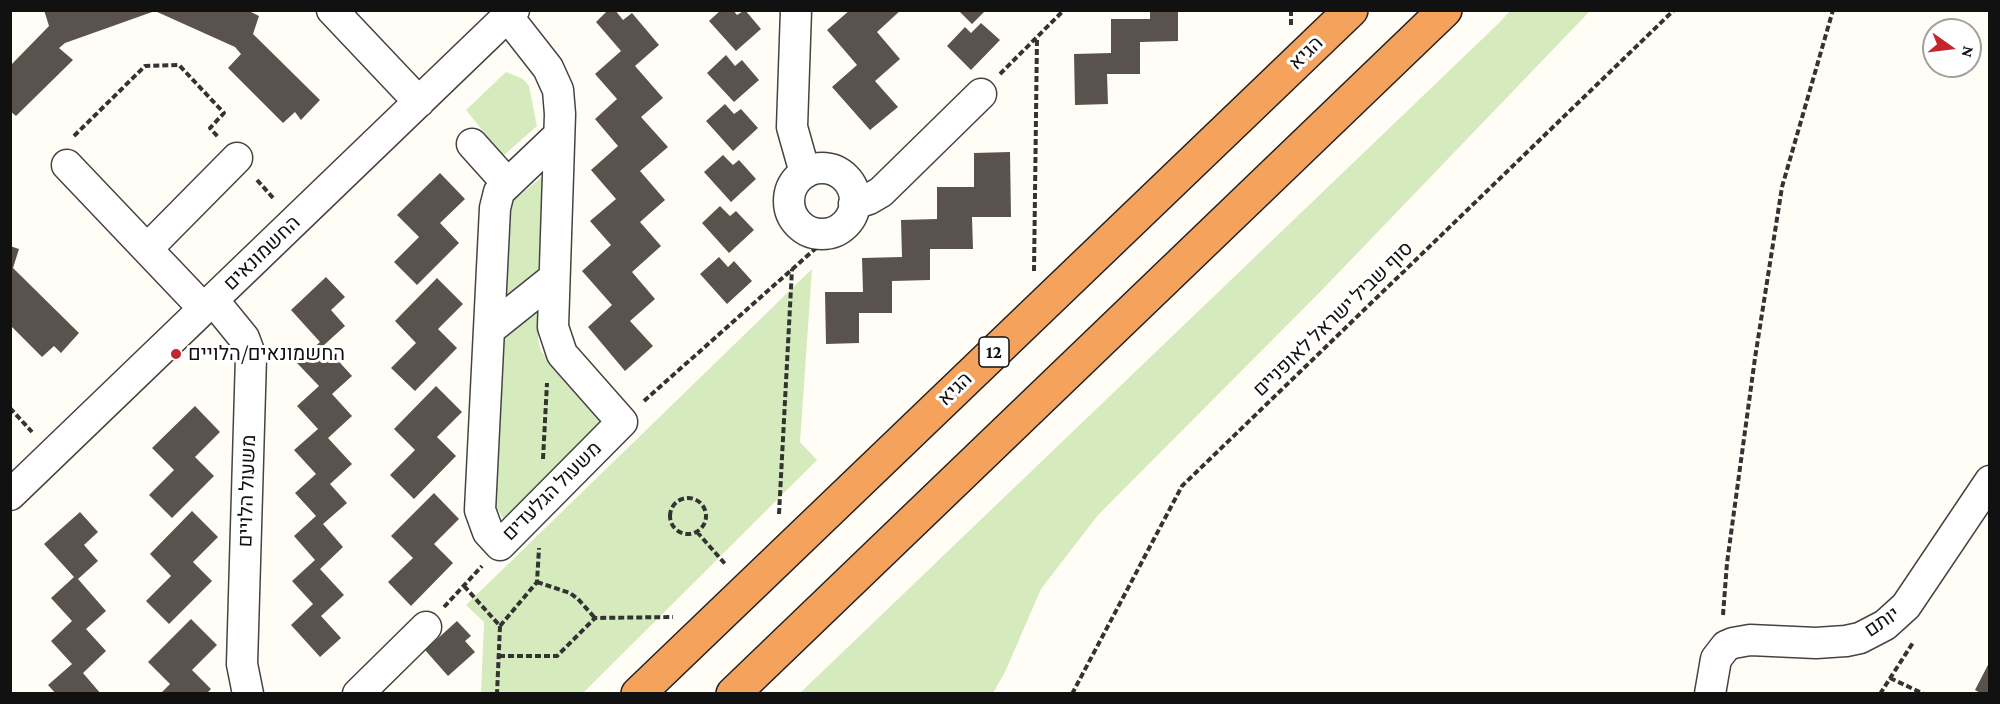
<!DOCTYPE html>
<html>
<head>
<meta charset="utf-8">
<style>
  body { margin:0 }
  #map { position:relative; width:2000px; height:704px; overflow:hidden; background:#fffdf5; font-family:"Crimson Pro",serif }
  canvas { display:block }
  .frame { position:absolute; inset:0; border:12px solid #111; pointer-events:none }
  .north { position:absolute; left:1922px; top:18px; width:60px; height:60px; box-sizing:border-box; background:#fff; border:2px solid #a0a0a0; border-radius:50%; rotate:104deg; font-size:16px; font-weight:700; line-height:24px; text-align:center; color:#111 }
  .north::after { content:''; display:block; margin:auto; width:21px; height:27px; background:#c4262e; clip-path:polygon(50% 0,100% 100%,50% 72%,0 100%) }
</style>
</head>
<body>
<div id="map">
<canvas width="2000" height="704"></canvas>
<div class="frame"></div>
<div class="north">N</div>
</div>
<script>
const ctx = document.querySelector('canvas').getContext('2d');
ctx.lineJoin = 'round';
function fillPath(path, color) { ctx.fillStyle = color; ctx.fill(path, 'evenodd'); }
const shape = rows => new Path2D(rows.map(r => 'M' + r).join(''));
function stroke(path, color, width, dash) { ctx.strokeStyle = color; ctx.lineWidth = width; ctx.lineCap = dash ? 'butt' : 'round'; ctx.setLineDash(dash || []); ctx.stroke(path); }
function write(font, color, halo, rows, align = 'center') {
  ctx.font = font + ' "Crimson Pro",Heebo,serif'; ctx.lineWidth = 6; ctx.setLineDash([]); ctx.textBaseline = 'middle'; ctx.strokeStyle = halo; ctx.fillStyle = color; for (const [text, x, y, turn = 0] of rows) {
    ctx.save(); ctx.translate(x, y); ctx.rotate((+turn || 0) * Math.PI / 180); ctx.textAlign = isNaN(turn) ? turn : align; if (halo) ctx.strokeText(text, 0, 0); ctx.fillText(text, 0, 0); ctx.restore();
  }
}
fillPath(shape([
  [1510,11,1590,11,1320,292,1098,515,1041,589,1005,672,993,693,800,693,1500,22],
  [506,72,523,79,529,86,537,126,503,156,466,110],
  [544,175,538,271,501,303,508,205],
  [812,269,800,442,817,460,583,693,481,693,484,622,466,605],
  [538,306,538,339,541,351,603,423,506,523,491,499,501,337]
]), '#d5ebbd');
fillPath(shape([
  [44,10,247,10,259,16,253,34,320,100,301,120,295,112,283,123,228,68,241,54,235,47,155,11,65,43,59,48,73,60,16,116,10,111,10,66,49,26],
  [608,10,615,10,623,20,632,13,659,45,635,66,663,98,641,117,668,147,640,171,665,200,640,222,661,246,632,272,655,299,630,321,653,346,625,371,588,327,612,305,582,271,611,245,590,221,616,199,591,170,618,146,595,119,617,99,595,74,621,51,596,22],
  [721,10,733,10,737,15,745,10,761,29,736,51,709,21],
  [850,10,901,10,877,32,900,59,875,81,898,107,870,130,832,87,857,65,827,30],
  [958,10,986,10,972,24],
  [1150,10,1178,10,1178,41,1140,42,1140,74,1107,74,1108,104,1075,105,1074,54,1111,53,1111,19,1150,19],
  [981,23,1000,40,971,70,947,46,965,27,971,33],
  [726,55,735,66,742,60,759,80,734,102,707,73],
  [725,104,734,114,741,109,758,128,733,151,706,121],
  [1010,152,1011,217,972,217,973,249,930,249,930,280,892,281,892,313,859,313,859,343,826,344,825,292,863,292,862,258,902,257,901,220,937,219,937,187,974,187,974,153],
  [723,155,733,165,739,160,756,179,731,202,704,172],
  [440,173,465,199,440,223,459,243,417,285,394,262,419,237,397,215],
  [720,206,730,216,736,211,754,230,729,253,702,223],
  [10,246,19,249,13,268,79,333,61,353,54,346,42,357,10,325],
  [719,257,728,267,734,261,752,281,727,304,700,274],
  [326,277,345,297,331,310,345,326,324,345,352,376,332,394,352,416,328,438,352,464,330,484,347,503,323,524,343,547,320,569,344,595,321,616,341,638,320,657,291,625,313,604,292,581,315,560,294,536,316,516,295,493,316,474,294,450,318,429,297,406,319,386,297,363,320,342,291,310],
  [437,278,463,304,438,329,457,348,415,391,391,368,416,343,395,321],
  [436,386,462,412,437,437,456,456,414,499,390,475,415,450,394,429],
  [195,406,220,432,195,457,214,476,172,518,149,495,174,470,152,448],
  [434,493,459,519,434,544,453,563,411,606,388,582,413,558,391,536],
  [192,511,218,537,193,562,212,581,169,624,146,601,171,576,150,554],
  [80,512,98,532,84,545,98,561,78,579,106,611,86,629,106,651,83,673,101,694,56,694,48,685,72,664,51,641,72,621,51,598,74,577,44,544],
  [191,619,217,645,192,670,211,689,206,694,160,694,170,684,148,662],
  [457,621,471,636,465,641,475,652,448,676,425,650],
  [1990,661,1990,694,1982,694,1975,690]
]), '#5a524d');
const minor = shape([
  [332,10,419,102],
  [796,10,792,127,805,173],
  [508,17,548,68,558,90,560,114,553,327,562,354,622,422,500,545,488,532,480,510,495,208,499,192,559,135],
  [472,144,507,183],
  [67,165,204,309],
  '789 201a33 33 0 1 1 66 0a33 33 0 1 1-66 0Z',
  [854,204,869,199,881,192,981,94],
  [147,249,237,158],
  [213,300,244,338,251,357,242,664,248,694],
  [489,330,554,278],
  [10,495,514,10],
  [358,694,426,627],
  [1710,694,1716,659,1726,646,1733,643,1750,640,1816,643,1846,641,1860,638,1885,625,1906,606,1990,481]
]);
const highway = shape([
  [638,694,1351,10],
  [733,694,1445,10]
]);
stroke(minor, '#444', 33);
stroke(highway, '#222', 36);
stroke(shape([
  [1291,10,1291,25],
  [1000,74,1064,10],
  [74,136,145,66,179,65,224,113,210,128,218,137],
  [257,180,274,199],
  [1034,271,1037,38],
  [644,401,834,232],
  [10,408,32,432],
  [543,459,547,383],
  '670 516a18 18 0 1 1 36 0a18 18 0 1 1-36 0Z',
  [779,514,792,269],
  [697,532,726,565],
  [537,582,570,593,578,599,595,618],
  [464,586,500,626,497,694],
  [444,607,482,566],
  [1723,615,1727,563,1755,358,1782,187,1833,10],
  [500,626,537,582,539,548],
  [499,656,557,656,595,618,673,617],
  [1890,678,1924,694],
  [1072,694,1182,486,1674,10],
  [1880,694,1914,641]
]), '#333', 4, [6, 3]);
stroke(minor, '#fff', 30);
stroke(highway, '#f5a25d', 33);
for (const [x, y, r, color] of [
  [176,354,6,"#c4262e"]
]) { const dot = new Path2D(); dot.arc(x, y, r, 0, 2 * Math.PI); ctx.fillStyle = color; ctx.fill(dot); stroke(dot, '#fff', 2); }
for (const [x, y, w] of [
  [994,352,30]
]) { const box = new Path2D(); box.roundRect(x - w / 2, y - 15, w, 30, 4.5); ctx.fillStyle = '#fff'; ctx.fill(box); stroke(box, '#111', 1.5); }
write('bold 18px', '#111', null, [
  ["12",994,352]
]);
write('20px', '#111', '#fff', [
  ["הגיא",1306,53,-44],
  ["החשמונאים",262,253,-44],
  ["סוף שביל ישראל לאופניים",1333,319,-44],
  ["הגיא",955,389,-44],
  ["משעול הלויים",247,491,-88],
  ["משעול הגלעדים",552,491,-45],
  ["יותם",1882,622,-34]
]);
write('20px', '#111', '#fff', [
  ["החשמונאים/הלויים",188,354]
], 'left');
</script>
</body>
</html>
